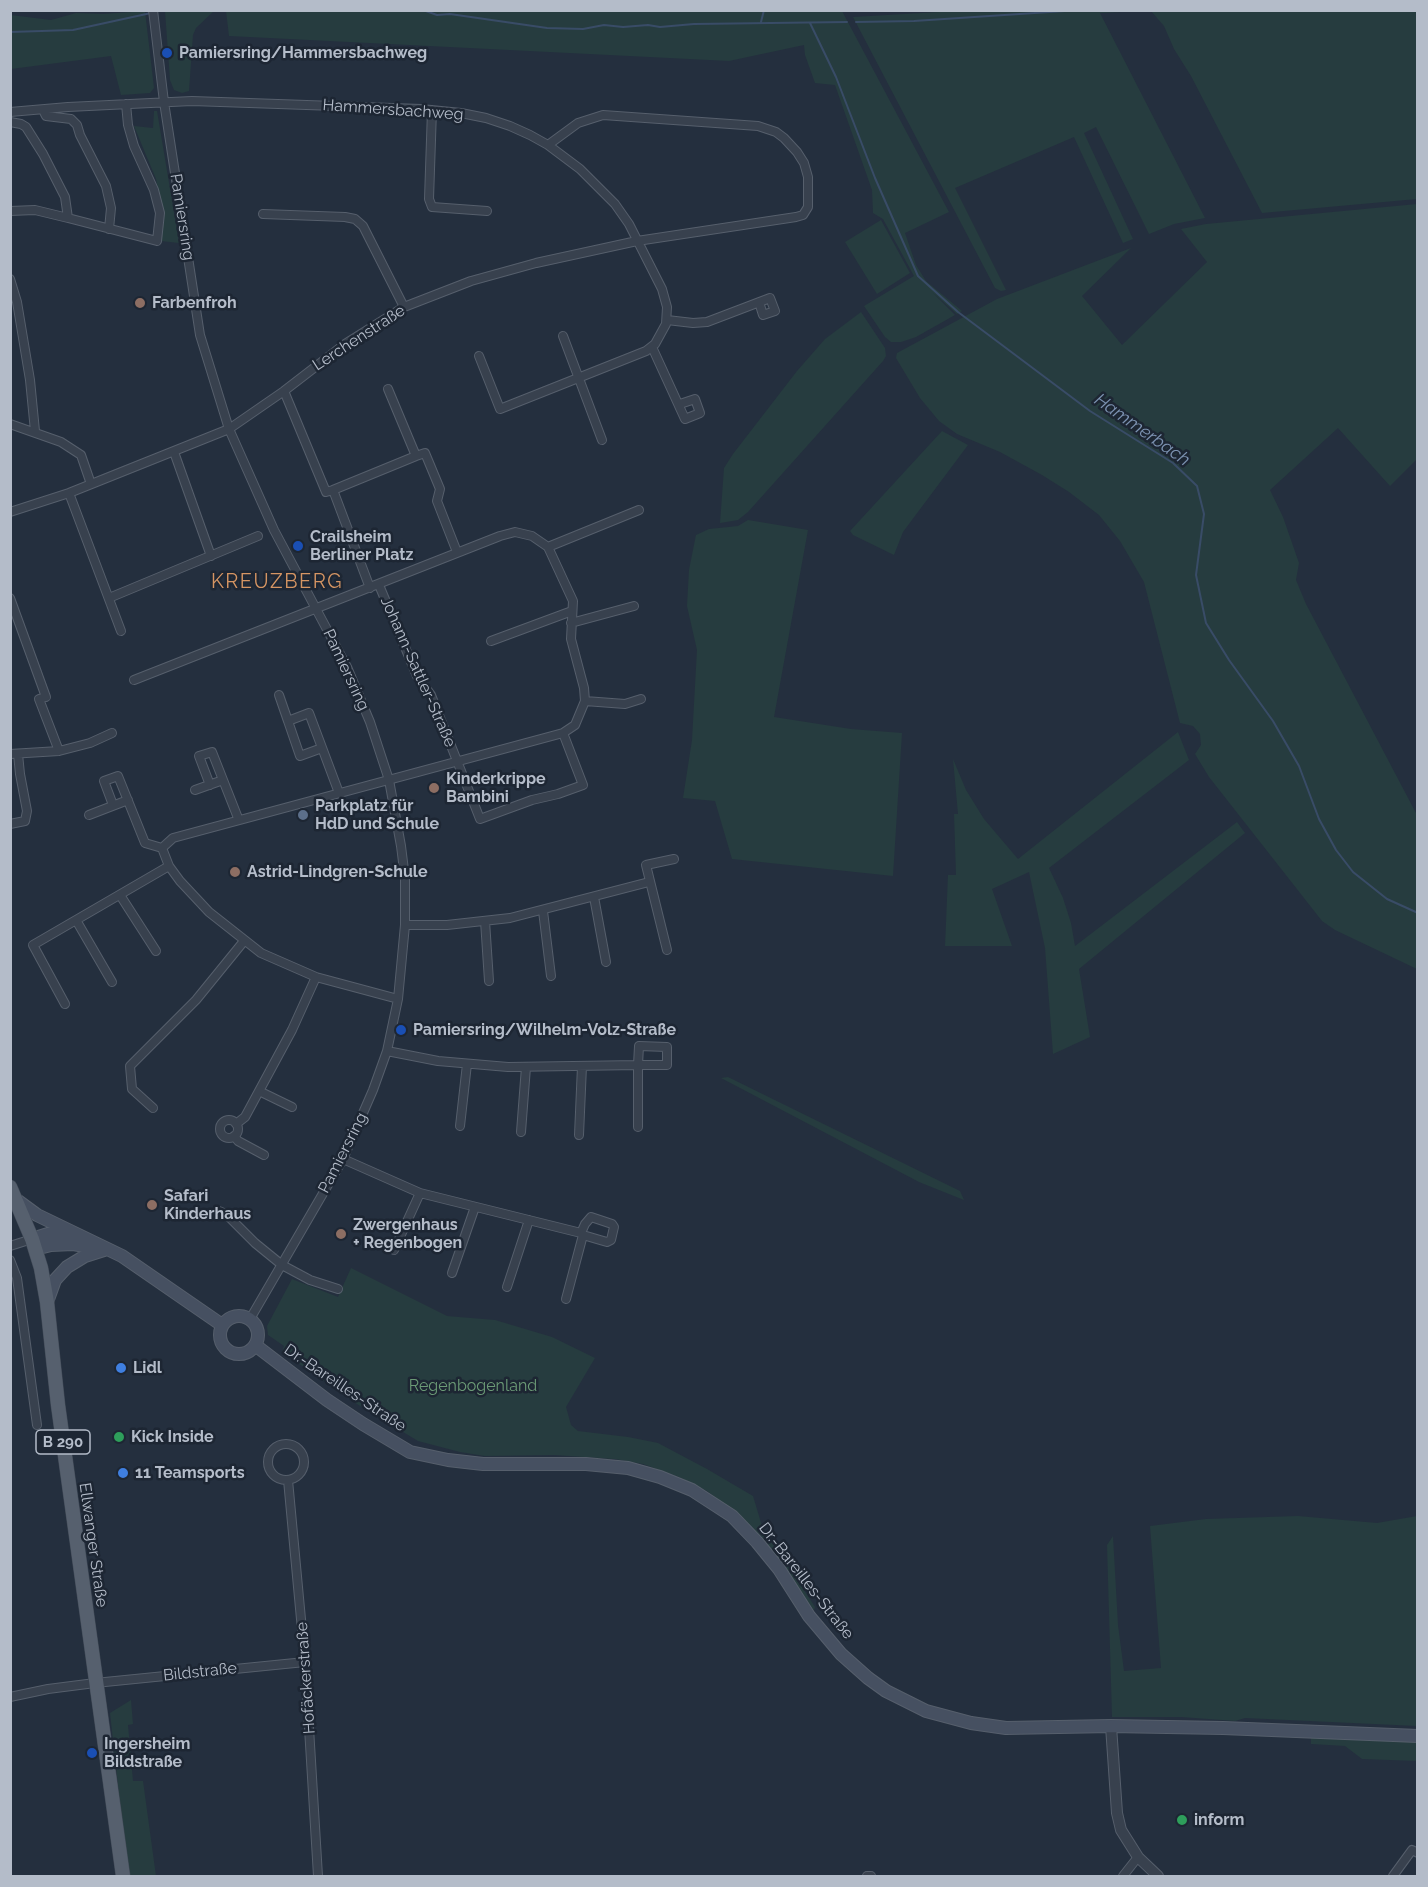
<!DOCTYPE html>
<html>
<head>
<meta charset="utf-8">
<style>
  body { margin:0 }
  #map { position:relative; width:1428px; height:1887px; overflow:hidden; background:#242f3e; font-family:Raleway,sans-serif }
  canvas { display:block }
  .frame { position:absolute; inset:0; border:12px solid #b4bcc9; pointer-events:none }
</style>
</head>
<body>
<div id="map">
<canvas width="1428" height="1887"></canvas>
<div class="frame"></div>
</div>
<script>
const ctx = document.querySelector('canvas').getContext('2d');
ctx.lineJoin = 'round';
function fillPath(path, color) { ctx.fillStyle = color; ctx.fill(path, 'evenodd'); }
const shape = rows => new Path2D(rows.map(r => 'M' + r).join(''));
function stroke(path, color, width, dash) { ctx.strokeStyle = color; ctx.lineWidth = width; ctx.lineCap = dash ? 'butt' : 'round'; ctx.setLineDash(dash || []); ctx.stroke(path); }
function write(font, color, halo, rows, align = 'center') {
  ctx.font = font + ' Raleway,sans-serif'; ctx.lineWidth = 5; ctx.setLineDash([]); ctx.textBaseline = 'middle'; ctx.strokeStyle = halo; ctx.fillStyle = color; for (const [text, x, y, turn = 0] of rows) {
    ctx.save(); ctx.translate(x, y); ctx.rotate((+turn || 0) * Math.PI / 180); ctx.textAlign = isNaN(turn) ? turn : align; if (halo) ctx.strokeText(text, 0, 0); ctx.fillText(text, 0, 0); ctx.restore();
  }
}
fillPath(shape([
  [145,11,154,88,150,93,121,95,111,56,11,69,11,15,51,20,76,13,103,14],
  [165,11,214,11,196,28,193,35,189,91,182,93,174,90,170,80],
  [226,11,842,11,949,212,905,233,916,265,926,281,962,311,957,314,932,292,955,315,916,337,901,342,891,342,885,337,864,306,914,276,883,219,873,213,872,190,835,85,815,83,805,55,804,45,729,61,229,36],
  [956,11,1142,11,1100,13,1205,218,1174,224,1149,234,1096,127,1084,133,1133,239,1123,243,1074,137,955,188,1006,290,1001,291,995,288,853,17],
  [1151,11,1417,11,1417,199,1262,213,1191,76,1174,49,1164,26],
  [154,111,157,111,179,243,161,241,162,212,156,179,134,126,153,128],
  [1417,204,1417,459,1390,486,1338,428,1270,490,1283,517,1299,563,1296,580,1306,604,1417,815,1417,969,1335,930,1322,921,1209,777,1195,754,1201,745,1200,734,1193,726,1180,723,1144,582,1120,541,1099,515,1069,492,1042,475,1000,452,957,434,939,421,920,398,896,358,897,353,997,299,1131,248,1082,296,1122,345,1207,262,1181,229,1206,224],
  [881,220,910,273,877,294,845,242],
  [861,312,885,348,886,356,883,361,748,512,738,520,720,523,724,468,733,454,797,371,825,339],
  [942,431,968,445,903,532,894,555,853,535,850,531],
  [748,520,808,530,774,717,851,729,902,733,893,876,732,859,715,801,683,798,692,740,697,650,687,606,689,570,696,535,709,529,738,526],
  [1178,732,1189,760,1049,868,1063,898,1071,923,1075,946,1237,822,1245,833,1079,969,1090,1037,1053,1054,1045,948,1029,872,992,889,1012,946,945,946,948,875,956,875,954,814,958,814,953,759,966,790,984,819,1018,859],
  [728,1077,960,1191,964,1200,919,1182,721,1078],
  [351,1268,447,1316,495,1320,552,1337,595,1358,566,1407,571,1425,578,1431,628,1437,658,1443,707,1469,753,1496,762,1526,815,1607,814,1610,806,1603,765,1540,745,1521,707,1491,679,1477,643,1464,615,1459,555,1455,485,1456,460,1452,418,1441,357,1404,282,1352,284,1346,268,1335,267,1326,292,1279,338,1297],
  [1298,1516,1377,1523,1417,1516,1417,1726,1245,1718,1235,1721,1181,1717,1112,1717,1107,1545,1113,1536,1118,1625,1124,1671,1161,1668,1150,1526,1206,1519],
  [131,1700,133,1724,128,1725,133,1781,143,1781,156,1876,130,1876,121,1812,110,1713],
  [1311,1737,1417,1740,1417,1761,1362,1759,1345,1746,1311,1744]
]), '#263c3f');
stroke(shape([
  [423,10,437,15,450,14,547,28,583,29,604,25,623,27,648,25,660,27,694,24,847,22],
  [761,22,764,10],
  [856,22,914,21,1080,10],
  [810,23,836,77,875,178,918,276,958,312,1090,411,1173,463,1197,486,1204,514,1196,575,1206,623,1229,660,1273,721,1299,766,1319,819,1336,850,1353,872,1387,899,1418,913],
  [10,32,73,30,151,13]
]), '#394c67', 2);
const minor = shape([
  [153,10,164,102,200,335,229,429,274,530,347,667,370,722,389,780,401,846,405,878,405,925,398,999,387,1051,373,1090,343,1159,250,1319],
  [43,110,46,116,71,119,77,125,80,135,106,186,111,208,109,229],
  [432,110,429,199,432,207,487,211],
  [10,112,68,107,192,101,421,109,461,113,486,118,510,126,530,135,548,145,580,169,615,204,629,224,662,289,667,307,666,324,655,344,646,351,500,409,479,356],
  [10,122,21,124,26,127,43,154,65,197,68,218,157,241,160,213,154,190,134,146,128,125,126,104],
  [10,211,35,210,68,218],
  [263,214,345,217,355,219,363,226,404,307],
  [10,279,17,302,30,380,35,431],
  [667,320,693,323,707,322,770,298,775,311,763,315,759,302],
  [563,336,602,440],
  [652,347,685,419,700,413,695,399,680,404],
  [388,389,416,456,425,453,440,489,437,501,457,552],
  [284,391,326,492,333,490,370,588],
  [10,424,61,442,81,455,91,484],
  [174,452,211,556],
  [333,490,416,456],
  [69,493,121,631],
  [10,512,69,493,229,429,284,391,345,344,404,307,471,281,536,263,637,241,796,217,803,215,808,207,808,177,804,163,797,152,784,138,776,132,758,126,603,115,578,123,548,145],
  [548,547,639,510],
  [379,585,417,676,431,695,480,819,532,800,558,794,583,785,563,733],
  [10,598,46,697,39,699,59,751],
  [109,598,258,536],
  [571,623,634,606],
  [491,641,572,611],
  [134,680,500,536,515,532,532,536,548,547,573,601,571,639,584,688,585,701,575,725,563,733,173,838,162,848,169,866,180,881,209,912,261,953,316,977,398,999],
  [279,695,288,721,309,713,339,793],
  [585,701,625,704,641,699],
  [288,721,300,756,322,748],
  [10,754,59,751,90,743,112,733],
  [210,785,199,756,212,752,238,818],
  [195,790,223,780],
  [113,805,104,781,118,776,145,843,162,848],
  [89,815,128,800],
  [10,824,25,821,27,811,20,774,18,754],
  [120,895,156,951],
  [594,897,606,962],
  [543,911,551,976],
  [76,920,112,982],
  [485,921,489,981],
  [405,925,447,925,510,918,649,882],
  [667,950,646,865,674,859],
  [65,1004,33,945,169,866],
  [387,1051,438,1061,508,1067,638,1065,667,1065,667,1047,639,1046,638,1065,638,1127],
  [259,1091,292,1107],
  [153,1108,132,1089,130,1066,196,1000,244,941],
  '220 1129a9 9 0 1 1 18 0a9 9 0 1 1-18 0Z',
  [236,1124,245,1117,292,1030,316,977],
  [460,1126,467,1064],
  [521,1132,526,1067],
  [579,1135,582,1066],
  [234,1136,238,1141,264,1155],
  [343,1159,420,1193,581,1233,583,1235,600,1240,607,1242,611,1240,614,1227,612,1224,591,1217,585,1224,581,1233],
  [219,1211,226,1214,255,1243,282,1265,310,1280,338,1289],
  [10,1246,32,1239],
  [394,1250,420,1193],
  [10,1260,17,1278,37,1425],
  [452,1273,475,1207],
  [507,1287,529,1220],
  [566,1299,583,1235],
  '268 1462a18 18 0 1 1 36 0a18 18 0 1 1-36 0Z',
  [288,1480,305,1662,318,1876],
  [10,1697,48,1689,95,1683,305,1662],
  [867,1876,871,1876],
  [1123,1876,1138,1857],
  [1393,1876,1412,1850,1418,1853]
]);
const tertiary = shape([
  [1111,1726,1117,1813,1121,1830,1138,1857,1158,1876]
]);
const secondary = shape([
  [18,1201,37,1215,122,1256,222,1325],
  [32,1239,48,1234,74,1235],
  [35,1249,51,1245,73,1244,97,1248],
  [47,1302,55,1280,67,1267,85,1256,107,1249],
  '220 1335a19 19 0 1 1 38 0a19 19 0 1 1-38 0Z',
  [255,1345,327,1400,363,1424,410,1452,448,1460,483,1464,586,1464,628,1468,660,1477,692,1490,732,1516,757,1542,779,1569,809,1616,841,1654,868,1678,886,1691,926,1711,971,1723,1006,1728,1111,1726,1223,1728,1418,1736]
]);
const primary = shape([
  [10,1187,32,1239,41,1268,47,1302,58,1405,123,1876]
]);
stroke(minor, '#565f6c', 10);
stroke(tertiary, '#565f6c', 12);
stroke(secondary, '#565f6c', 14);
stroke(primary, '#414a57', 15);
stroke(minor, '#38414e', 8);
stroke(tertiary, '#38414e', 10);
stroke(secondary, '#465061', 12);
stroke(primary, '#56606e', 14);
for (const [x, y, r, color] of [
  [167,53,6,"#1a4fb4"],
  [140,303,6,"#8d6e63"],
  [298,546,6,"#1a4fb4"],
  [434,788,6,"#8d6e63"],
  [303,815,6,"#5c6f8a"],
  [235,872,6,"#8d6e63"],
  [401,1030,6,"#1a4fb4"],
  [152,1205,6,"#8d6e63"],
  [341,1234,6,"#8d6e63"],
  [121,1368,6,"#3f7fe0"],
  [119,1437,6,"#2e9e5b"],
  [123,1473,6,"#3f7fe0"],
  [92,1753,6,"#1a4fb4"],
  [1182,1820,6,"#2e9e5b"]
]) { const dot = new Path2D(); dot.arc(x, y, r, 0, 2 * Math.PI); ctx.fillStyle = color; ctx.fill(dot); stroke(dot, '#1d2633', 2); }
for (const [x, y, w] of [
  [63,1442,54]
]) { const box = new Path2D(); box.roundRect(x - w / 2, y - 12, w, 24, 4.5); ctx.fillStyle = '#1d2633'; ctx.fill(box); stroke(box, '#b4bcc9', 1.5); }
write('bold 15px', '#b4bcc9', null, [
  ["B 290",63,1442]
]);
write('bold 16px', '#b4bcc9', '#1d2633', [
  ["Pamiersring/Hammersbachweg",179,53],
  ["Farbenfroh",152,303],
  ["Crailsheim",310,537],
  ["Berliner Platz",310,555],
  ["Kinderkrippe",446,779],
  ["Bambini",446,797],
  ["Parkplatz für",315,806],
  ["HdD und Schule",315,824],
  ["Astrid-Lindgren-Schule",247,872],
  ["Pamiersring/Wilhelm-Volz-Straße",413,1030],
  ["Safari",164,1196],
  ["Kinderhaus",164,1214],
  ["Zwergenhaus",353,1225],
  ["+ Regenbogen",353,1243],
  ["Lidl",133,1368],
  ["Kick Inside",131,1437],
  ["11 Teamsports",135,1473],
  ["Ingersheim",104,1744],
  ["Bildstraße",104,1762],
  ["inform",1194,1820]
], 'left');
write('16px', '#b4bcc9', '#1d2633', [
  ["Hammersbachweg",393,110,4],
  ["Pamiersring",182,217,81],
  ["Lerchenstraße",359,338,-33],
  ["Pamiersring",346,670,65],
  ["Johann-Sattler-Straße",418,672,66],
  ["Pamiersring",343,1153,-63],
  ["Dr.-Bareilles-Straße",345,1388,34],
  ["Ellwanger Straße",93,1545,82],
  ["Dr.-Bareilles-Straße",806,1581,52],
  ["Bildstraße",200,1672,-6],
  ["Hofäckerstraße",306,1678,-94]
]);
write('16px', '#6b9a76', '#1d2633', [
  ["Regenbogenland",473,1386]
]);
write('italic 18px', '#7c92b1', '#1d2633', [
  ["Hammerbach",1142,430,35]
]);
ctx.letterSpacing = '1.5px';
write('20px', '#d59563', '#1d2633', [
  ["KREUZBERG",277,582]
]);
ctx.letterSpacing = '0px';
</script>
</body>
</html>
